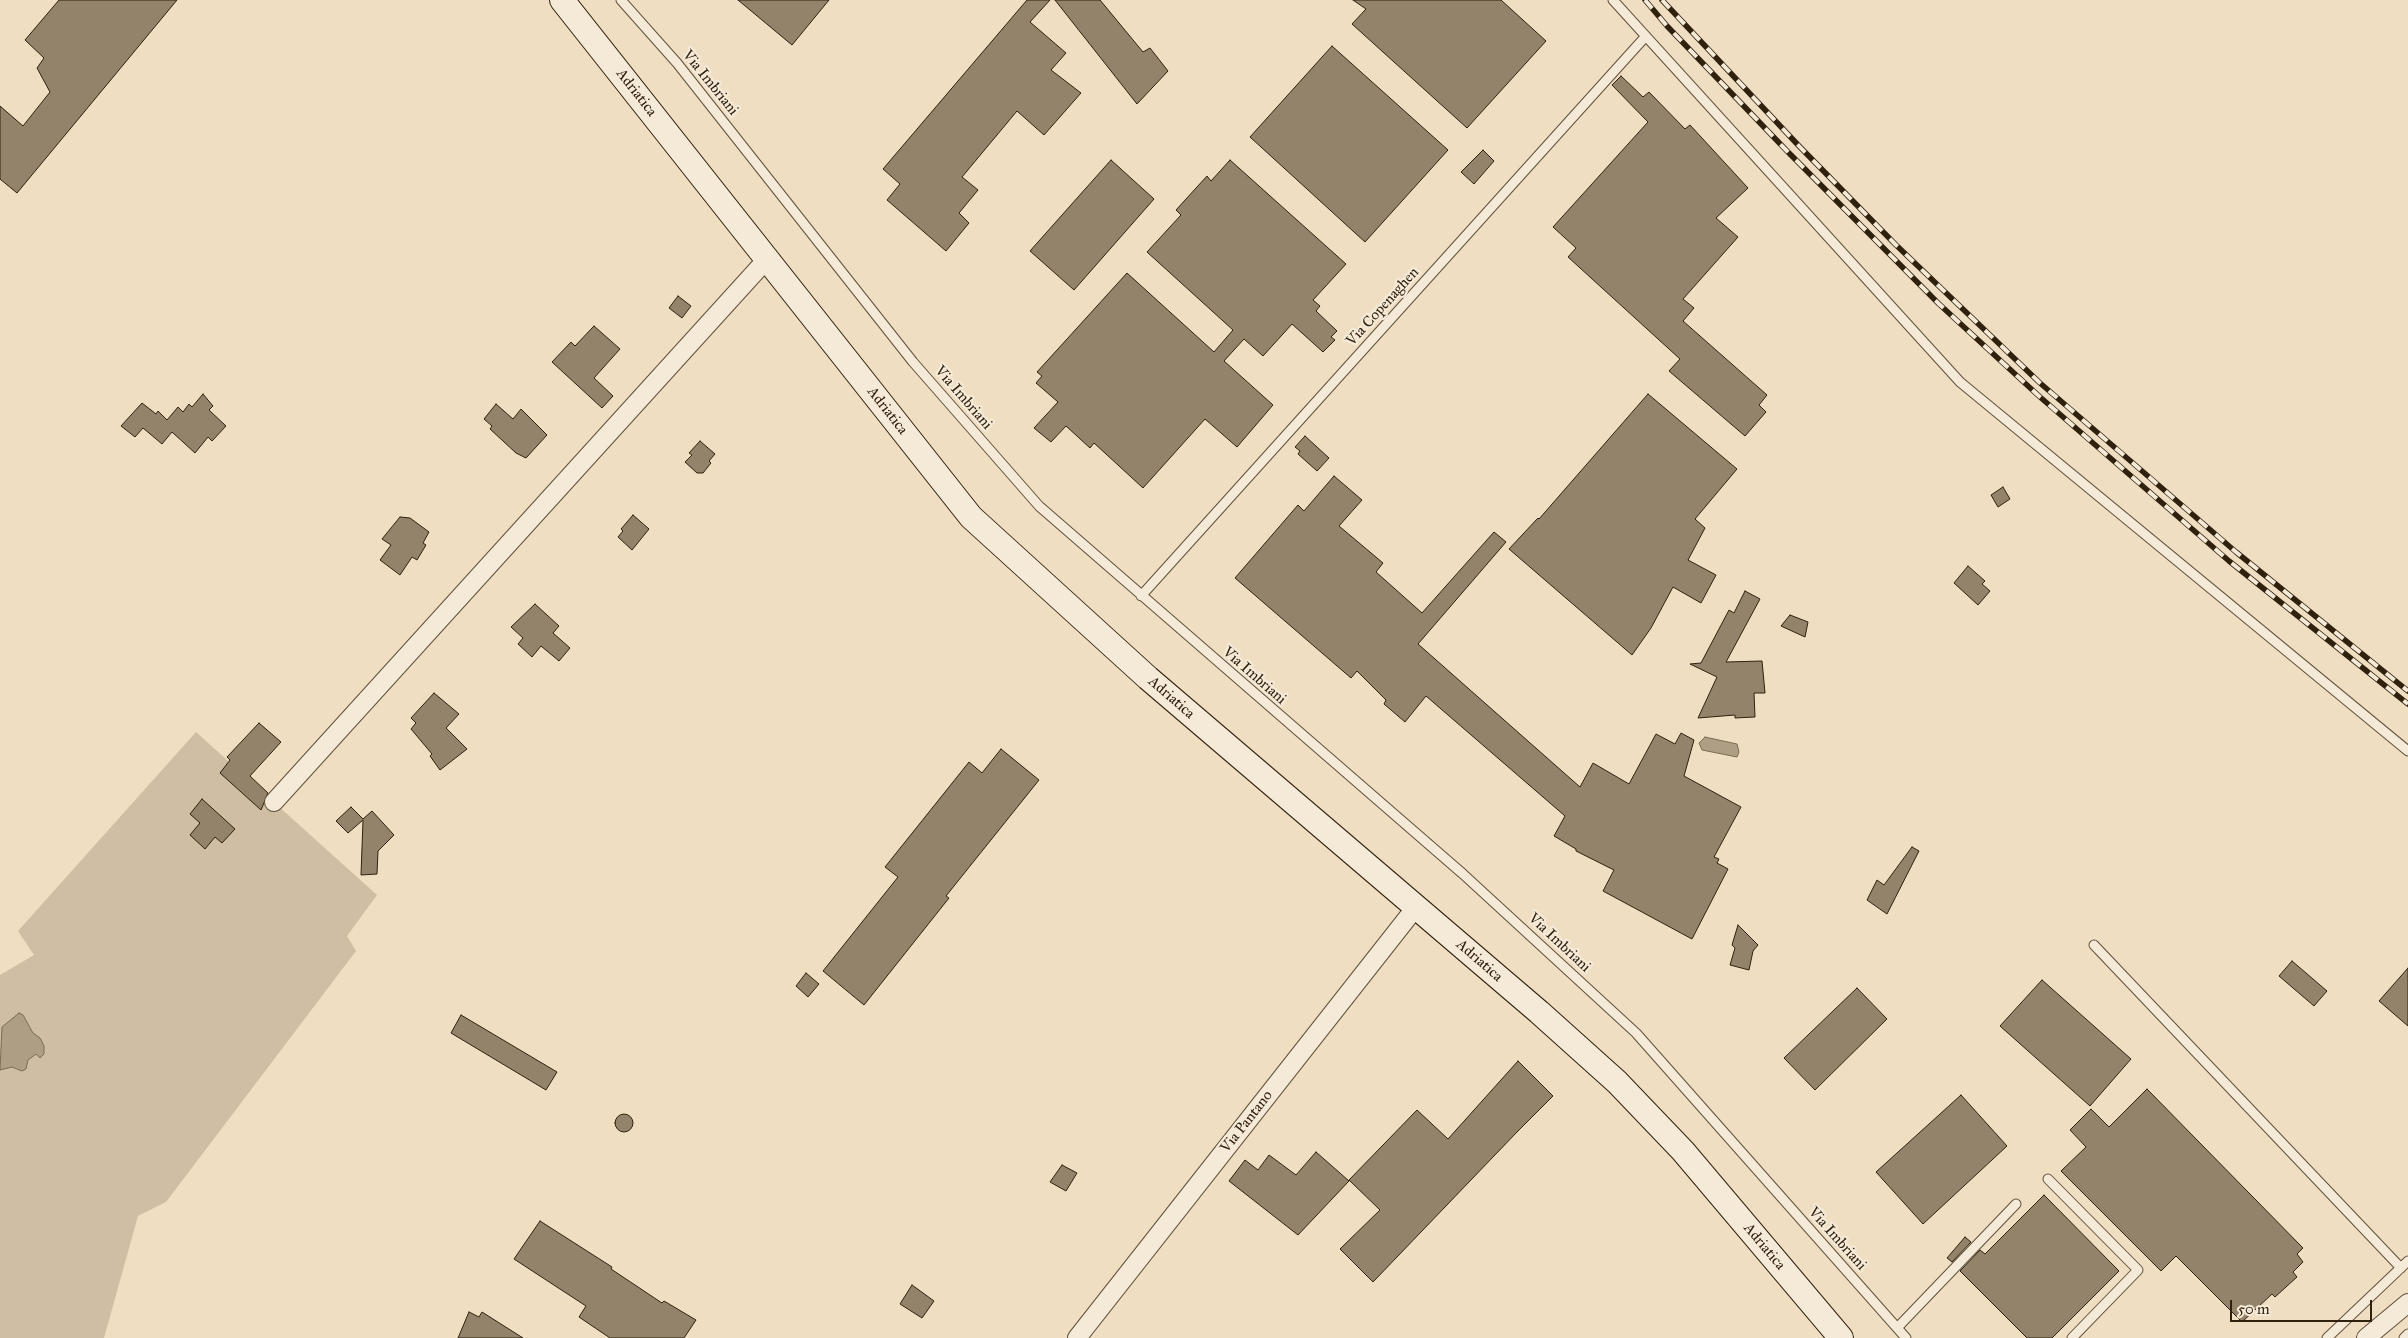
<!DOCTYPE html>
<html>
<head>
<meta charset="utf-8">
<style>
  body { margin:0 }
  #map { position:relative; width:2408px; height:1338px; overflow:hidden; background:#f0dec2; font-family:"IM FELL Great Primer",serif }
  canvas { display:block }
  .scale { position:absolute; left:2230px; top:1300px; width:142px; height:22px; box-sizing:border-box; border:2px solid #2f210d; border-top:0; padding-left:6px; font-size:15px; line-height:18px; white-space:nowrap; color:#2f210d; -webkit-text-stroke:4px #f5ead7; paint-order:stroke }
</style>
</head>
<body>
<div id="map">
<canvas width="2408" height="1338"></canvas>
<div class="scale">50 m</div>
</div>
<script>
const ctx = document.querySelector('canvas').getContext('2d');
ctx.lineJoin = 'round';
function fillPath(path, color) { ctx.fillStyle = color; ctx.fill(path, 'evenodd'); }
const shape = rows => new Path2D(rows.map(r => 'M' + r).join(''));
function stroke(path, color, width, dash) { ctx.strokeStyle = color; ctx.lineWidth = width; ctx.lineCap = dash ? 'butt' : 'round'; ctx.setLineDash(dash || []); ctx.stroke(path); }
function write(font, color, halo, rows, align = 'center') {
  ctx.font = font + ' "IM FELL Great Primer",serif'; ctx.lineWidth = 4.5; ctx.setLineDash([]); ctx.textBaseline = 'middle'; ctx.strokeStyle = halo; ctx.fillStyle = color; for (const [text, x, y, turn = 0] of rows) {
    ctx.save(); ctx.translate(x, y); ctx.rotate((+turn || 0) * Math.PI / 180); ctx.textAlign = isNaN(turn) ? turn : align; if (halo) ctx.strokeText(text, 0, 0); ctx.fillText(text, 0, 0); ctx.restore();
  }
}
fillPath(shape([
  [196,732,377,895,347,936,356,951,166,1202,138,1216,104,1338,0,1338,0,975,34,955,18,931]
]), '#cfbea3');
const water = shape([
  [1705,737,1737,744,1739,752,1737,757,1702,750,1699,743,1705,737],
  [19,1013,23,1015,33,1033,40,1038,44,1046,44,1054,40,1058,36,1054,28,1060,26,1069,22,1071,12,1067,0,1070,2,1027,19,1013]
]);
fillPath(water, '#ae9e84');
stroke(water, '#7b6c54', 1);
const building = shape([
  [59,0,177,0,17,193,0,179,0,106,23,126,50,92,37,68,44,58,25,40,59,0],
  [738,0,829,0,792,45,738,0],
  [1027,0,1050,0,1030,22,1066,53,1051,70,1081,93,1044,135,1017,111,962,177,978,190,959,213,969,223,946,251,887,200,900,184,883,169,1027,0],
  [1055,0,1100,0,1143,52,1150,48,1168,71,1137,104,1055,0],
  [1353,0,1501,0,1546,41,1467,128,1352,24,1366,9,1353,0],
  [1332,46,1448,150,1365,242,1250,137,1332,46],
  [1621,76,1643,97,1649,92,1685,129,1690,125,1748,188,1716,218,1738,237,1683,299,1694,308,1683,321,1767,395,1759,405,1766,412,1745,436,1669,371,1680,359,1568,257,1576,248,1553,227,1648,122,1612,85,1621,76],
  [1483,150,1494,161,1474,184,1461,172,1483,150],
  [1111,160,1154,199,1074,290,1030,251,1111,160],
  [1230,160,1346,264,1313,300,1320,306,1316,311,1337,331,1331,337,1335,340,1323,352,1292,324,1263,356,1244,339,1224,361,1273,405,1237,447,1205,419,1143,488,1094,443,1090,448,1066,426,1051,442,1034,428,1058,402,1036,383,1042,376,1037,372,1127,273,1214,352,1233,330,1147,252,1181,215,1176,210,1207,176,1211,181,1230,160],
  [678,296,691,306,682,318,669,308,678,296],
  [594,326,620,349,594,378,613,396,602,408,552,362,571,342,575,346,594,326],
  [203,394,213,406,209,410,226,426,212,441,208,437,195,453,172,432,162,444,143,428,135,437,121,426,142,403,156,414,158,411,167,420,178,407,183,412,189,404,192,407,203,394],
  [1648,394,1737,469,1695,519,1705,528,1688,560,1716,575,1701,603,1673,587,1651,628,1632,655,1509,549,1538,518,1539,519,1648,394],
  [496,404,513,419,521,409,547,435,526,458,516,453,490,429,492,426,484,419,496,404],
  [1305,436,1329,458,1317,471,1298,454,1300,451,1295,447,1305,436],
  [700,441,715,454,709,461,711,463,703,473,697,473,685,462,692,455,689,453,700,441],
  [1334,476,1362,500,1339,526,1383,563,1376,572,1422,613,1494,532,1506,542,1418,644,1580,787,1593,763,1629,784,1656,734,1675,744,1681,733,1694,740,1684,776,1741,807,1714,857,1719,859,1717,863,1728,869,1692,939,1603,891,1614,870,1576,851,1576,849,1554,836,1565,816,1426,696,1405,722,1384,704,1386,700,1357,671,1351,678,1235,578,1298,505,1304,511,1334,476],
  [2003,487,2010,499,1998,507,1991,495,2003,487],
  [633,515,649,529,632,550,618,537,623,531,621,529,633,515],
  [400,517,410,518,429,532,423,543,426,545,417,560,412,557,400,575,380,560,391,545,382,539,400,517],
  [1968,566,1985,581,1982,584,1990,591,1978,605,1954,583,1968,566],
  [1745,591,1760,599,1726,662,1762,661,1765,693,1754,693,1755,717,1735,718,1735,715,1698,718,1717,677,1690,664,1701,663,1729,610,1734,613,1745,591],
  [535,604,559,626,553,633,570,648,559,661,541,646,532,657,518,644,523,638,511,627,535,604],
  [1790,615,1808,622,1805,637,1781,626,1790,615],
  [434,693,459,714,446,728,467,749,440,770,430,756,432,754,411,729,416,723,411,718,434,693],
  [259,723,281,742,250,776,268,793,261,810,220,773,230,760,227,757,259,723],
  [1001,749,1039,780,946,896,949,898,864,1005,823,971,898,877,885,867,969,762,982,773,1001,749],
  [202,799,235,829,222,843,215,837,205,849,190,835,200,823,190,814,202,799],
  [351,807,363,819,372,811,394,835,378,851,377,874,361,875,363,820,348,833,336,821,351,807],
  [1912,847,1919,851,1887,914,1867,900,1877,880,1884,885,1912,847],
  [1738,925,1758,945,1753,951,1749,970,1730,965,1735,948,1732,945,1738,925],
  [2292,961,2327,991,2314,1006,2279,976,2292,961],
  [2408,968,2408,1026,2379,1001,2408,968],
  [806,973,819,984,808,997,796,986,806,973],
  [2042,980,2131,1059,2090,1106,2000,1026,2042,980],
  [1857,988,1887,1019,1815,1090,1784,1058,1857,988],
  [461,1015,557,1072,546,1090,451,1033,461,1015],
  [1518,1061,1553,1096,1517,1132,1373,1282,1340,1249,1380,1210,1349,1180,1417,1110,1448,1139,1518,1061],
  [2147,1089,2303,1248,2297,1254,2303,1262,2293,1272,2297,1277,2275,1297,2272,1294,2242,1322,2176,1256,2161,1271,2061,1171,2086,1147,2070,1130,2091,1109,2109,1127,2147,1089],
  [1961,1095,2007,1146,1923,1224,1876,1172,1961,1095],
  '615 1123a9 9 0 1 1 18 0a9 9 0 1 1-18 0Z',
  [1316,1152,1349,1181,1298,1235,1229,1181,1245,1160,1258,1170,1269,1155,1296,1175,1316,1152],
  [1062,1165,1077,1173,1066,1191,1050,1182,1062,1165],
  [2044,1195,2119,1271,2052,1338,2027,1338,1960,1271,1980,1250,1985,1254,2044,1195],
  [540,1221,612,1267,611,1269,662,1303,664,1301,696,1320,684,1338,610,1338,579,1317,586,1306,514,1259,540,1221],
  [1965,1237,1971,1242,1952,1262,1947,1258,1965,1237],
  [912,1285,934,1301,922,1318,900,1304,912,1285],
  [469,1312,479,1317,482,1312,523,1338,458,1338,469,1312]
]);
fillPath(building, '#93836b');
stroke(building, '#2f210d', 1);
const lane = shape([
  [621,0,677,63,913,362,1039,506,1463,874,1636,1033,1906,1338],
  [1613,0,1960,382,2408,751],
  [1141,596,1646,36],
  [2094,945,2401,1268],
  [2048,1179,2138,1270,2072,1338],
  [1897,1328,2016,1204],
  [2327,1338,2408,1261],
  [2404,1338,2408,1334]
]);
const street = shape([
  [274,802,767,259],
  [1077,1338,1416,907],
  [2366,1338,2408,1303]
]);
const secondary = shape([
  [562,0,971,517,1148,678,1539,1012,1617,1082,1683,1151,1841,1338]
]);
stroke(lane, '#5f503a', 11);
stroke(street, '#5f503a', 20);
stroke(secondary, '#2f210d', 26);
stroke(lane, '#f5ead7', 9);
stroke(street, '#f5ead7', 18);
stroke(secondary, '#f5ead7', 24);
const rail = shape([
  [1645,0,1667,26,1787,151,1939,304,2040,397,2229,561,2408,704],
  [1662,0,1799,146,1895,244,2040,383,2236,552,2408,691]
]);
stroke(rail, '#2f210d', 5.5);
stroke(rail, '#f5ead7', 4, [11]);
write('15px', '#2f210d', '#f5ead7', [
  ["Via Imbriani",710,83,51],
  ["Adriatica",636,93,52],
  ["Via Copenaghen",1383,307,-48],
  ["Via Imbriani",963,398,49],
  ["Adriatica",887,411,52],
  ["Via Imbriani",1254,676,41],
  ["Adriatica",1171,698,41],
  ["Via Imbriani",1559,943,43],
  ["Adriatica",1479,961,41],
  ["Via Pantano",1247,1122,-52],
  ["Via Imbriani",1837,1239,48],
  ["Adriatica",1764,1247,50]
]);
</script>
</body>
</html>
